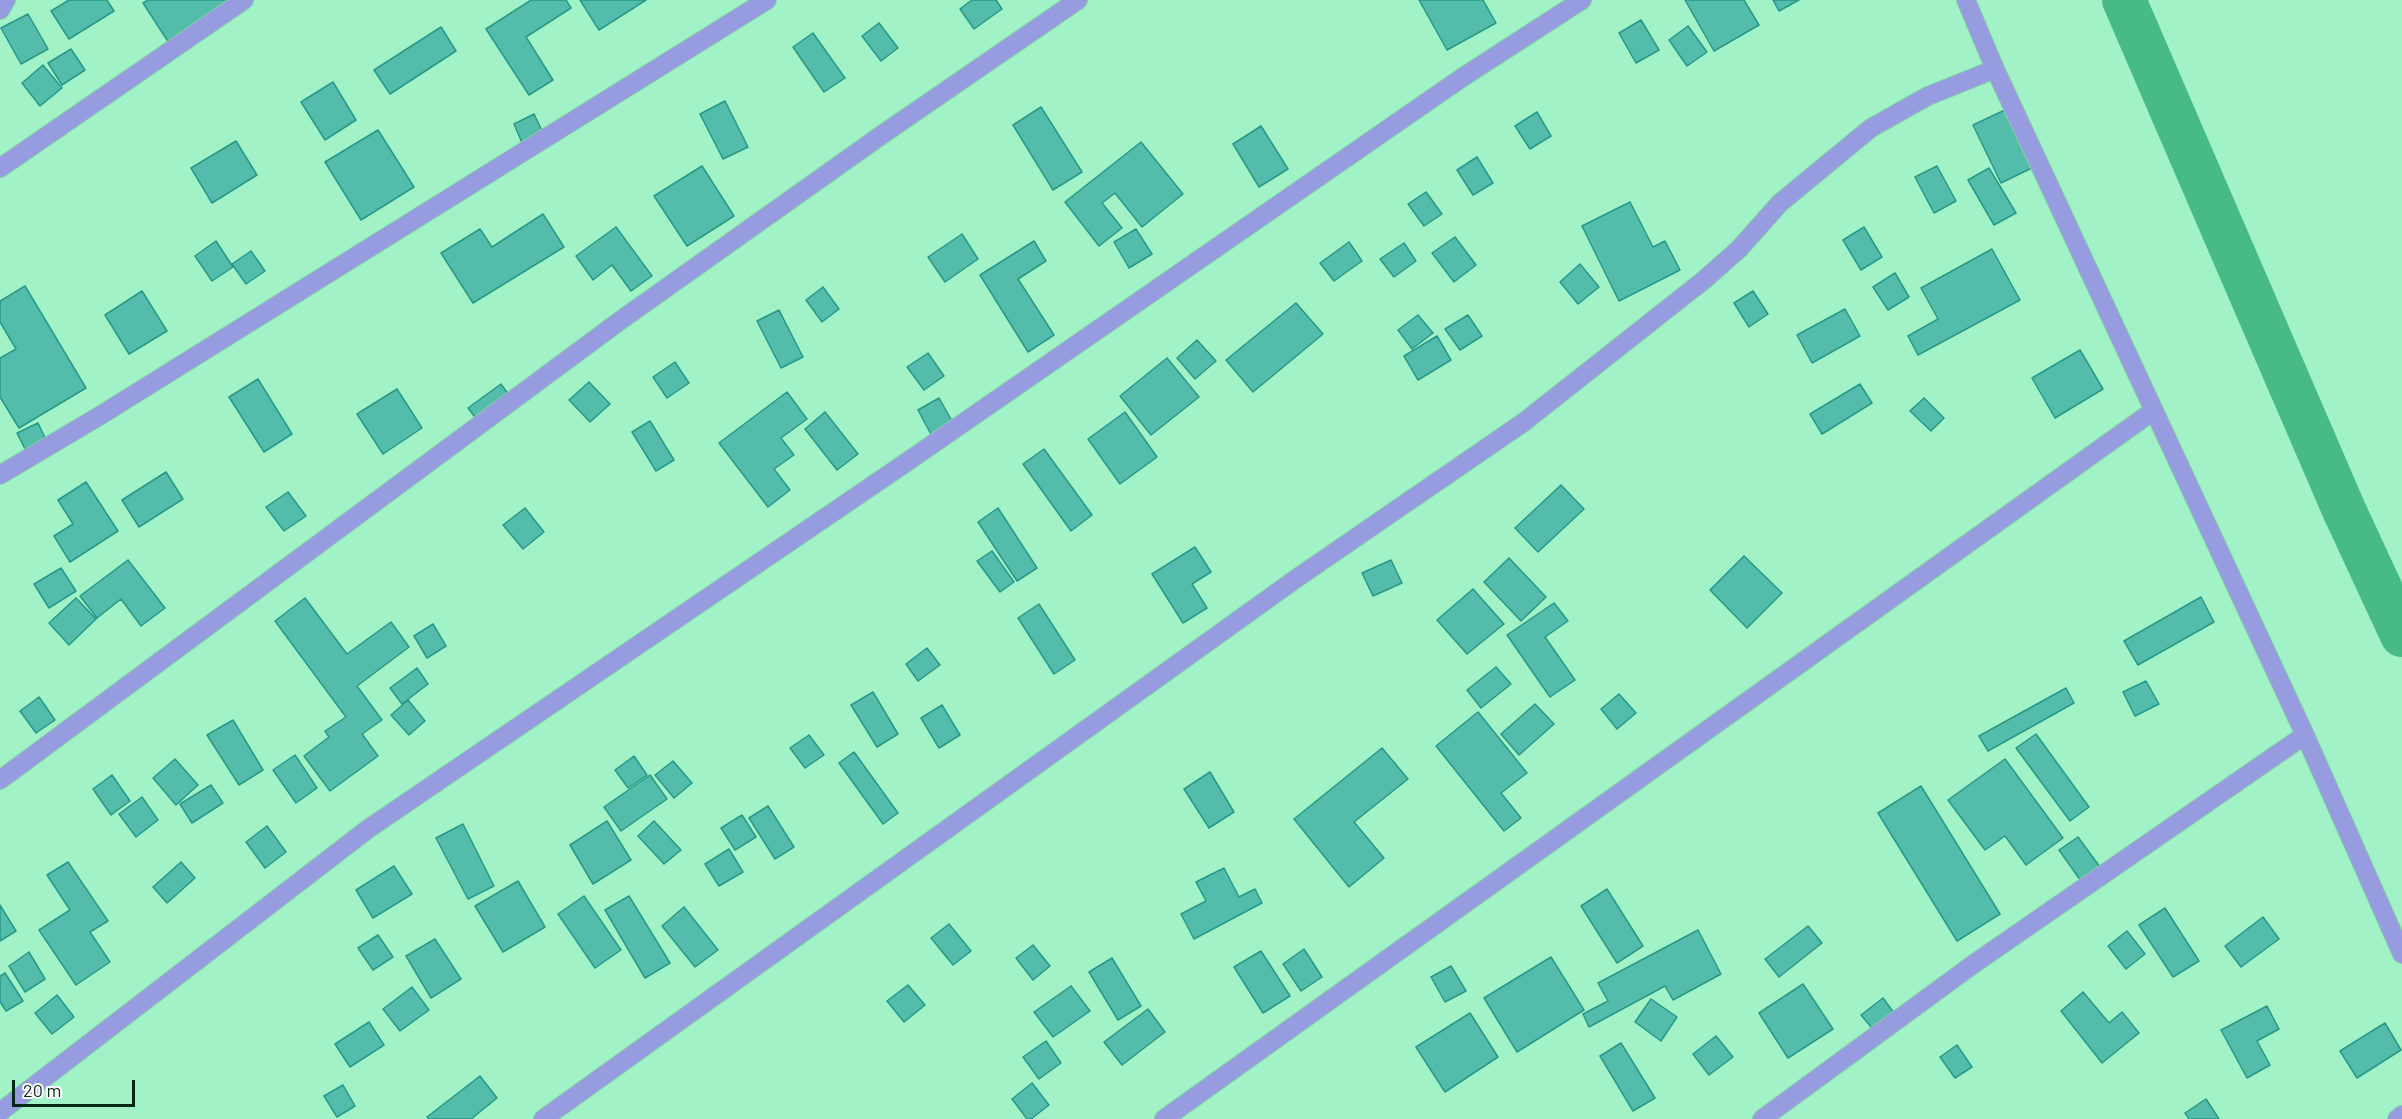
<!DOCTYPE html>
<html>
<head>
<meta charset="utf-8">
<style>
  body { margin:0 }
  #map { position:relative; width:2402px; height:1119px; overflow:hidden; background:#a1f3c7; font-family:Barlow,sans-serif }
  canvas { display:block }
  .scale { position:absolute; left:12px; top:1080px; width:123px; height:27px; box-sizing:border-box; border:3px solid #052919; border-top:0; padding-left:8px; font-size:18px; line-height:21px; white-space:nowrap; color:#052919; -webkit-text-stroke:4px #fff; paint-order:stroke }
</style>
</head>
<body>
<div id="map">
<canvas width="2402" height="1119"></canvas>
<div class="scale">20 m</div>
</div>
<script>
const ctx = document.querySelector('canvas').getContext('2d');
ctx.lineJoin = 'round';
const shape = rows => new Path2D(rows.map(r => 'M' + r).join(''));
function stroke(path, color, width, dash) { ctx.strokeStyle = color; ctx.lineWidth = width; ctx.lineCap = dash ? 'butt' : 'round'; ctx.setLineDash(dash || []); ctx.stroke(path); }
function fillPath(path, color) { ctx.fillStyle = color; ctx.fill(path, 'evenodd'); }
stroke(shape([
  [2124,0,2344,510,2402,635]
]), '#47ba85', 44);
const building = shape([
  [69,0,107,0,114,11,69,39,51,11,69,0],
  [148,0,234,0,169,43,143,3,148,0],
  [531,0,566,0,571,8,526,37,553,80,529,95,486,29,531,0],
  [580,0,646,0,599,30,580,0],
  [972,0,996,0,1002,9,974,29,960,9,972,0],
  [1419,0,1483,0,1496,23,1447,50,1419,0],
  [1685,0,1744,0,1759,25,1714,51,1685,0],
  [1773,0,1799,0,1779,11,1773,0],
  [28,14,48,49,21,64,1,28,28,14],
  [1641,20,1659,50,1636,63,1619,33,1641,20],
  [879,23,898,48,881,61,862,36,879,23],
  [1688,26,1707,52,1687,66,1669,40,1688,26],
  [441,27,456,51,390,94,374,70,441,27],
  [813,33,845,78,824,92,793,47,813,33],
  [71,49,85,70,62,85,48,63,71,49],
  [43,65,62,88,40,106,22,83,43,65],
  [333,82,356,120,325,140,301,102,333,82],
  [725,101,748,147,723,159,700,114,725,101],
  [1041,107,1082,172,1053,190,1013,125,1041,107],
  [2009,108,2038,165,2001,183,1973,125,2009,108],
  [1537,112,1551,136,1530,149,1515,126,1537,112],
  [534,114,546,139,525,150,514,124,534,114],
  [1261,126,1288,169,1259,187,1233,144,1261,126],
  [378,130,414,187,361,220,325,162,378,130],
  [236,141,257,175,212,203,191,168,236,141],
  [1141,142,1183,194,1142,227,1115,193,1102,203,1122,228,1099,246,1065,202,1141,142],
  [1477,157,1493,183,1473,195,1457,170,1477,157],
  [702,166,734,216,687,246,654,196,702,166],
  [1937,166,1956,201,1934,213,1915,177,1937,166],
  [1989,168,2016,213,1994,225,1968,180,1989,168],
  [1426,192,1442,214,1424,226,1408,204,1426,192],
  [1630,202,1653,247,1665,241,1680,270,1619,301,1582,226,1630,202],
  [543,214,564,247,473,303,441,253,480,229,492,247,543,214],
  [616,227,652,276,631,291,612,265,593,280,576,256,616,227],
  [1864,227,1882,257,1861,270,1843,240,1864,227],
  [1136,229,1152,254,1129,268,1114,242,1136,229],
  [962,234,978,259,945,282,928,257,962,234],
  [1455,237,1476,265,1454,282,1432,253,1455,237],
  [216,241,233,267,212,281,195,256,216,241],
  [1034,241,1046,261,1018,279,1054,335,1028,352,980,275,1034,241],
  [1349,242,1362,261,1334,281,1320,263,1349,242],
  [1404,243,1416,261,1394,277,1380,259,1404,243],
  [1992,249,2020,300,1918,355,1908,336,1938,319,1921,288,1992,249],
  [251,251,265,271,246,284,232,264,251,251],
  [1580,264,1599,287,1578,304,1560,282,1580,264],
  [1895,273,1909,297,1888,310,1873,287,1895,273],
  [25,286,86,388,19,428,0,397,0,358,16,349,0,322,0,301,25,286],
  [823,287,839,309,822,322,806,300,823,287],
  [142,291,167,331,129,354,105,315,142,291],
  [1753,291,1768,314,1749,327,1734,303,1753,291],
  [1296,303,1323,334,1253,392,1226,360,1296,303],
  [1845,309,1860,336,1812,363,1797,335,1845,309],
  [779,310,803,357,781,368,757,321,779,310],
  [1418,315,1433,333,1412,349,1398,330,1418,315],
  [1468,315,1482,336,1460,350,1445,329,1468,315],
  [1437,336,1451,360,1418,380,1404,356,1437,336],
  [1197,340,1216,361,1195,379,1177,358,1197,340],
  [2080,350,2103,389,2055,418,2032,378,2080,350],
  [928,353,944,376,924,390,907,367,928,353],
  [1167,358,1199,397,1151,435,1120,396,1167,358],
  [675,362,689,383,667,398,653,377,675,362],
  [258,379,292,434,264,452,229,397,258,379],
  [589,382,610,404,590,422,569,400,589,382],
  [501,384,516,405,484,429,468,408,501,384],
  [1860,384,1872,403,1822,434,1810,414,1860,384],
  [397,389,422,428,383,454,357,414,397,389],
  [787,392,807,419,781,438,794,455,774,469,790,490,768,507,719,443,787,392],
  [939,398,956,428,934,440,918,410,939,398],
  [1924,398,1944,418,1931,431,1910,411,1924,398],
  [825,412,858,454,837,470,805,429,825,412],
  [1125,412,1157,457,1120,484,1088,439,1125,412],
  [650,421,674,460,656,471,632,432,650,421],
  [38,423,49,446,29,457,17,433,38,423],
  [1044,449,1092,515,1071,531,1023,464,1044,449],
  [166,472,183,499,139,527,122,500,166,472],
  [86,482,118,531,70,562,54,536,73,524,58,500,86,482],
  [1561,485,1584,509,1538,552,1515,528,1561,485],
  [288,492,306,516,284,531,266,507,288,492],
  [525,508,544,532,523,549,503,525,525,508],
  [998,508,1037,568,1017,581,978,522,998,508],
  [1195,547,1211,572,1192,584,1207,608,1183,623,1152,574,1195,547],
  [992,551,1014,582,1000,592,977,561,992,551],
  [1744,556,1782,593,1747,628,1710,590,1744,556],
  [1509,558,1546,597,1521,621,1484,582,1509,558],
  [128,560,165,608,141,626,121,599,97,618,80,596,128,560],
  [1391,560,1402,583,1373,596,1362,573,1391,560],
  [61,568,76,591,49,608,34,584,61,568],
  [1473,589,1504,624,1467,654,1437,620,1473,589],
  [2201,597,2214,622,2138,665,2124,641,2201,597],
  [76,598,96,619,69,645,49,623,76,598],
  [305,598,347,654,391,622,409,647,357,686,382,720,362,734,378,756,330,791,304,756,329,737,325,731,346,717,275,621,305,598],
  [1554,603,1568,621,1545,637,1575,680,1550,697,1507,635,1554,603],
  [1039,604,1075,660,1054,674,1018,618,1039,604],
  [433,624,446,646,427,658,414,636,433,624],
  [927,648,940,665,918,681,906,664,927,648],
  [1496,667,1511,684,1481,708,1467,690,1496,667],
  [417,668,428,684,402,704,390,688,417,668],
  [2146,681,2159,704,2135,716,2123,692,2146,681],
  [2066,688,2074,703,1988,751,1979,736,2066,688],
  [873,692,898,734,877,747,851,705,873,692],
  [1619,694,1636,713,1617,729,1601,709,1619,694],
  [39,697,55,720,36,733,20,711,39,697],
  [408,700,425,721,409,735,391,715,408,700],
  [1535,704,1554,724,1519,755,1501,734,1535,704],
  [942,705,960,735,939,748,921,718,942,705],
  [1478,712,1527,773,1501,793,1521,818,1504,831,1436,746,1478,712],
  [233,720,263,770,239,785,207,735,233,720],
  [2036,734,2089,807,2070,821,2016,748,2036,734],
  [809,735,824,755,805,768,790,748,809,735],
  [1382,748,1408,779,1354,822,1384,858,1349,887,1294,819,1382,748],
  [854,752,898,813,883,824,839,763,854,752],
  [295,755,317,788,296,803,273,770,295,755],
  [634,756,647,775,628,788,615,770,634,756],
  [175,759,198,785,176,805,153,778,175,759],
  [2005,759,2063,838,2026,865,2005,836,1985,850,1948,800,2005,759],
  [673,761,692,783,674,798,655,775,673,761],
  [1210,772,1234,812,1209,828,1184,789,1210,772],
  [112,775,130,801,111,815,93,789,112,775],
  [650,775,667,799,621,831,604,807,650,775],
  [211,785,223,803,192,823,180,804,211,785],
  [1921,786,2000,914,1957,941,1878,813,1921,786],
  [142,797,158,820,136,837,119,814,142,797],
  [768,806,794,847,775,859,749,818,768,806],
  [742,815,756,837,735,850,721,828,742,815],
  [607,821,631,860,593,884,570,845,607,821],
  [654,821,681,850,664,864,638,836,654,821],
  [463,824,494,886,468,899,436,838,463,824],
  [267,826,286,852,265,868,246,842,267,826],
  [2078,837,2100,867,2081,881,2059,850,2078,837],
  [729,849,743,872,719,886,705,864,729,849],
  [68,862,108,921,90,932,110,962,76,985,39,930,70,910,47,875,68,862],
  [181,862,195,878,167,903,153,887,181,862],
  [394,866,412,894,373,918,356,890,394,866],
  [1224,868,1239,897,1255,889,1262,903,1194,939,1181,914,1206,901,1196,882,1224,868],
  [518,881,545,927,503,952,475,906,518,881],
  [1607,889,1643,946,1617,963,1581,906,1607,889],
  [584,896,621,950,595,968,558,914,584,896],
  [629,896,670,963,645,978,605,910,629,896],
  [0,905,16,931,0,941,0,905],
  [684,907,718,950,695,967,662,926,684,907],
  [2165,908,2199,961,2173,977,2139,925,2165,908],
  [2263,917,2279,939,2241,967,2225,946,2263,917],
  [949,924,971,951,953,965,931,938,949,924],
  [1808,926,1822,943,1779,977,1765,959,1808,926],
  [1698,930,1721,974,1673,1000,1665,986,1589,1027,1583,1014,1608,1001,1598,983,1698,930],
  [2127,931,2145,954,2126,969,2108,946,2127,931],
  [378,935,393,957,373,970,358,948,378,935],
  [435,939,461,979,431,998,406,956,435,939],
  [1033,945,1050,966,1033,980,1016,958,1033,945],
  [1304,949,1322,977,1301,991,1283,964,1304,949],
  [1261,951,1290,996,1263,1013,1234,967,1261,951],
  [29,952,45,979,25,992,9,966,29,952],
  [1551,957,1584,1010,1517,1052,1484,998,1551,957],
  [1112,958,1141,1006,1118,1020,1089,972,1112,958],
  [1451,966,1466,991,1445,1002,1431,977,1451,966],
  [5,973,23,1001,6,1011,0,1002,0,976,5,973],
  [1803,984,1833,1029,1788,1058,1759,1013,1803,984],
  [908,985,925,1005,904,1022,887,1001,908,985],
  [1071,986,1090,1011,1053,1037,1034,1012,1071,986],
  [412,987,429,1010,400,1031,383,1009,412,987],
  [2083,992,2109,1023,2122,1012,2139,1033,2102,1063,2061,1011,2083,992],
  [57,995,74,1017,52,1034,35,1013,57,995],
  [1883,998,1897,1017,1876,1033,1861,1015,1883,998],
  [1651,999,1677,1017,1661,1041,1635,1022,1651,999],
  [2267,1006,2279,1029,2257,1041,2270,1065,2247,1078,2221,1030,2267,1006],
  [1148,1009,1165,1032,1122,1065,1104,1042,1148,1009],
  [1470,1013,1498,1057,1445,1092,1416,1047,1470,1013],
  [369,1022,384,1045,350,1067,335,1044,369,1022],
  [2385,1023,2401,1050,2357,1078,2340,1051,2385,1023],
  [1716,1036,1733,1057,1709,1075,1693,1054,1716,1036],
  [1046,1041,1061,1063,1039,1079,1023,1057,1046,1041],
  [1621,1043,1655,1098,1633,1111,1600,1056,1621,1043],
  [1957,1045,1972,1067,1955,1078,1940,1057,1957,1045],
  [480,1076,497,1098,471,1119,429,1119,427,1117,480,1076],
  [1032,1083,1049,1105,1031,1119,1027,1119,1012,1099,1032,1083],
  [343,1085,355,1106,337,1117,324,1096,343,1085],
  [2206,1099,2219,1119,2189,1119,2185,1113,2206,1099]
]);
fillPath(building, '#54bcaa');
stroke(building, '#289887', 1.5);
const minor = shape([
  [1966,0,1995,69,2305,735,2402,954],
  [0,10,6,0],
  [0,168,244,0],
  [0,475,101,415,767,0],
  [0,780,621,320,883,134,1078,0],
  [0,1112,368,829,901,466,1463,77,1582,0],
  [543,1119,1297,578,1524,422,1704,280,1739,249,1780,203,1871,128,1928,96,1995,69],
  [1164,1119,2153,411],
  [1762,1119,1975,963,2305,735],
  [2397,1119,2402,1115]
]);
stroke(minor, '#85cfa8', 20);
stroke(minor, '#979ce1', 18);
</script>
</body>
</html>
